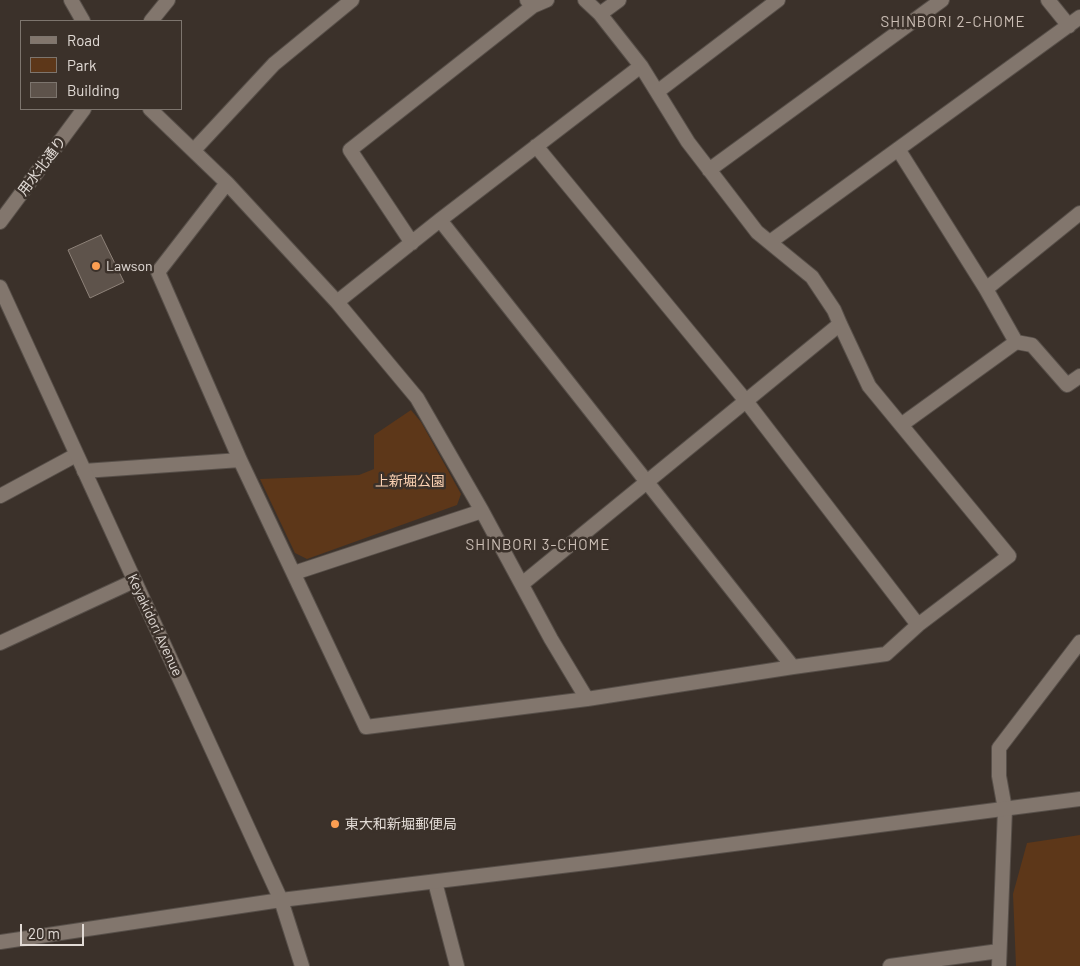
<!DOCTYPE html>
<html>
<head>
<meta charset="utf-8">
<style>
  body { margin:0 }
  #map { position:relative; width:1080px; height:966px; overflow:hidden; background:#3b312a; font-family:Barlow,sans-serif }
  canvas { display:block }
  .legend { position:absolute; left:20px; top:20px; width:162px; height:90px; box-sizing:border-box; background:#3b312a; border:1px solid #7d756e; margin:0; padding:6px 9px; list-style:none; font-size:15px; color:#e1dad5 }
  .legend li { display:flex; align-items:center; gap:10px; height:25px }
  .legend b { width:25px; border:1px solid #7d756e }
  .scale { position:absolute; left:20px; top:924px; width:64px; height:22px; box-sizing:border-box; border:2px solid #e1dad5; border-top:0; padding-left:6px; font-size:15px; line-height:18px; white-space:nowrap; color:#e1dad5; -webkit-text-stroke:4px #3b312a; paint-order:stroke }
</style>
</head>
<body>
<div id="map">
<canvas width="1080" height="966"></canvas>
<ul class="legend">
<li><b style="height:6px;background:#82766d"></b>Road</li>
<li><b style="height:14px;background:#5d3719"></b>Park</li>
<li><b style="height:14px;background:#5e534b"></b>Building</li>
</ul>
<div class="scale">20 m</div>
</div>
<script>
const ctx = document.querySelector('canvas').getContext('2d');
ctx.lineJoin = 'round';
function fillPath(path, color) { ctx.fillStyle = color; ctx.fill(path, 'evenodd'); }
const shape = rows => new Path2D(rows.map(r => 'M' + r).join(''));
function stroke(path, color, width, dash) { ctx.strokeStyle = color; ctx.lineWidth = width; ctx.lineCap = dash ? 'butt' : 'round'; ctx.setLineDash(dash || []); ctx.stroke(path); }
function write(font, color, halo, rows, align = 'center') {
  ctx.font = font + ' Barlow,"Noto Sans JP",sans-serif'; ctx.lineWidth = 5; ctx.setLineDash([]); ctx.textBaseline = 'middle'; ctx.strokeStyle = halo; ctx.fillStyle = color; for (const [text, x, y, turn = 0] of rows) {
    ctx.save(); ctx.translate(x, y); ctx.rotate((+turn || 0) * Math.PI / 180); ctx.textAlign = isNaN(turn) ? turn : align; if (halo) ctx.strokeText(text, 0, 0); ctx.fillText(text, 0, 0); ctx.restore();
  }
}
fillPath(shape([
  [411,410,421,422,461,494,457,505,307,559,295,553,260,479,359,475,374,469,374,435],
  [1080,835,1080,966,1016,966,1013,894,1027,843]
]), '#5d3719');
const building = shape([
  [101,235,124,282,90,298,68,250,101,235]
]);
fillPath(building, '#5e534b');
stroke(building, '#8e8279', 1);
const minor = shape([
  [71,0,83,21],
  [527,0,533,6,547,0],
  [1048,0,1069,26],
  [600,14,619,0],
  [657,92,778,0],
  [150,109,227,183,337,302,417,398,482,511,551,639,587,699],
  [536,146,746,401,918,625],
  [898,149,986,289,1016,342,1032,345,1067,385,1080,376],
  [194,150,274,64,352,0],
  [709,170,942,0],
  [227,183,158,272,240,460,366,727,587,699,793,667,886,654,918,625,1009,556,869,386,840,324,834,310,812,277,757,232,688,142,641,66,600,14,585,0],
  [440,220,793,667],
  [770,242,1080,17],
  [412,243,350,150,533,6],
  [986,289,1080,213],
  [337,302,440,220,641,66],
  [901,425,1016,342],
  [84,471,240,460],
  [0,496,76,455],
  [294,573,482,511],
  [522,584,840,324],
  [0,643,134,581],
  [435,882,457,966],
  [890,966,999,951],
  [999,966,1005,809,999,776,999,748,1080,642]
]);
const tertiary = shape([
  [151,21,168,0],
  [0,222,84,109],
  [0,287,281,900,302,966],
  [0,942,281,900,611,860,1080,799]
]);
stroke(minor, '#574f49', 16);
stroke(tertiary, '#574f49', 16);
stroke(minor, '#82766d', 14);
stroke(tertiary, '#82766d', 14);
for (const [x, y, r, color] of [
  [96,266,5,"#fb9e52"],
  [335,824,5,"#fb9e52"]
]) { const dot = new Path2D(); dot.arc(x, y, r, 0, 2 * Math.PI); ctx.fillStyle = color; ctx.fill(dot); stroke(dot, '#3b312a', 2); }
write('14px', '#e1dad5', '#3b312a', [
  ["用水北通り",42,166,-53],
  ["Keyakidori Avenue",155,625,65]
]);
write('14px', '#e1dad5', '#3b312a', [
  ["Lawson",106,266],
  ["東大和新堀郵便局",345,824]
], 'left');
write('14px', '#fcd2b3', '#3b312a', [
  ["上新堀公園",410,481]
]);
ctx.letterSpacing = '1px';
write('15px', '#ccbfb6', '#3b312a', [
  ["SHINBORI 2-CHOME",953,22],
  ["SHINBORI 3-CHOME",538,545]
]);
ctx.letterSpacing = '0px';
</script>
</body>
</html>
